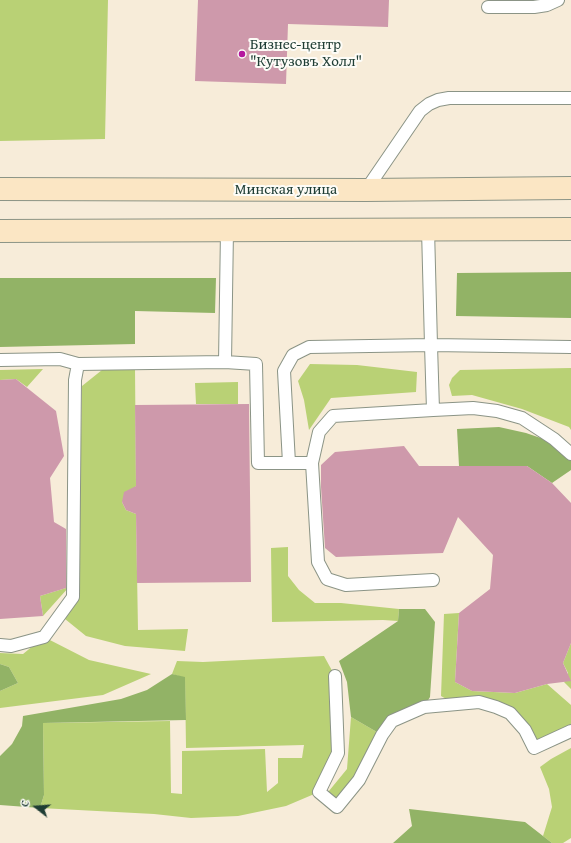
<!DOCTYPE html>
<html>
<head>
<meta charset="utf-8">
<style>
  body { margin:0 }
  #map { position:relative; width:571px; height:843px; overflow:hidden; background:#f7ecd9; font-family:"Gentium Book Plus",serif }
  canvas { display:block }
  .north { position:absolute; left:16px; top:787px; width:40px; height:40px; -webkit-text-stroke:3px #fdfcf7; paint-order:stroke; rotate:287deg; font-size:11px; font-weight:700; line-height:16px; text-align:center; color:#1f3d34 }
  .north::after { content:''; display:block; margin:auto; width:14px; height:18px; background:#1f3d34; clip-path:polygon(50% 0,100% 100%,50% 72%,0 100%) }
</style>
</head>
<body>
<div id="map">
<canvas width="571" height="843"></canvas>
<div class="north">С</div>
</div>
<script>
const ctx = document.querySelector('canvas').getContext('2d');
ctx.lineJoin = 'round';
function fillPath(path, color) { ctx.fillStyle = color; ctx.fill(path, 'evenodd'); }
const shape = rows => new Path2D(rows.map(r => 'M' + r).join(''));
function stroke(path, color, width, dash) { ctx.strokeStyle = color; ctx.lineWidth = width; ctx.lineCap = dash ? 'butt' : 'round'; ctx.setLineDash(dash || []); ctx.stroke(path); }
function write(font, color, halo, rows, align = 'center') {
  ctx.font = font + ' "Gentium Book Plus",serif'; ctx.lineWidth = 4; ctx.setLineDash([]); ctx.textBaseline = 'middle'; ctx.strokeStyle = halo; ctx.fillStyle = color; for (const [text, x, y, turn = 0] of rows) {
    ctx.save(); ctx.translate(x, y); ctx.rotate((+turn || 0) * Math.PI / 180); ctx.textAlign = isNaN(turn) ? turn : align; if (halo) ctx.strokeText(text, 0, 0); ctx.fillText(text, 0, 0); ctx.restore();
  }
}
fillPath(shape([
  [0,0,108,0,105,139,0,141],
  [310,364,357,365,417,372,416,392,331,398,309,430,304,400,298,381],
  [571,368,571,430,569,427,522,409,472,395,452,396,449,385,452,378,460,370],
  [43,369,27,387,16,379,0,380,0,370],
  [135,369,136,486,122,502,126,510,136,514,138,630,188,629,185,651,125,646,86,636,65,619,78,598,82,386,102,370],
  [238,382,238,404,196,404,195,383],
  [288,547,288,576,299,590,315,603,341,603,399,609,398,621,383,620,272,622,271,548],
  [69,587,43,616,40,596],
  [459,613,455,682,472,691,515,693,547,684,571,705,571,731,534,748,496,707,455,704,441,696,444,614],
  [44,637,89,660,151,674,103,695,0,708,0,691,18,683,9,667,0,664,0,653,23,654],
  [571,643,571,689,564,682,568,673,563,663],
  [324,656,335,676,338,753,319,792,286,806,238,816,191,818,154,814,40,808,44,795,43,723,170,721,171,793,182,794,182,751,265,749,267,792,278,783,278,758,302,758,304,745,186,748,185,678,172,674,177,661,203,662],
  [351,717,382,735,337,807,324,797,347,769],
  [571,748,571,838,563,843,552,843,543,836,552,807,549,789,540,767,551,759]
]), '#b9d175');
fillPath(shape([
  [571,272,571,318,456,316,457,273],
  [0,278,216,278,215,313,135,311,135,344,0,347],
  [499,427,526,433,561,445,571,454,571,470,552,483,527,466,459,466,457,429],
  [399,609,425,609,435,622,430,697,424,707,382,735,351,717,347,682,339,661,398,621],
  [0,664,9,667,18,683,0,691],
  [172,674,185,677,186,720,43,723,44,795,40,808,0,805,0,756,12,744,22,726,23,716,121,699,147,690],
  [409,809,525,822,552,843,393,843,412,826]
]), '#92b366');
fillPath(shape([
  [198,0,389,0,388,27,288,24,286,84,195,81],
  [16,379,56,411,64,456,50,478,54,522,66,529,66,588,40,596,43,616,0,619,0,380],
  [249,404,251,582,137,583,136,514,126,510,122,502,124,492,136,486,135,405],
  [404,446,419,466,527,466,552,483,571,503,571,643,563,663,571,681,547,684,515,693,472,691,455,682,459,613,490,589,493,555,458,517,443,553,336,557,325,548,321,487,321,465,335,452]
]), '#ce99ab');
const service = shape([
  [488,7,534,7,547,5,558,0],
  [366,190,420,111,429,104,438,100,449,98,571,98],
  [428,229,431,345,571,347],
  [0,360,60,359,78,364,75,380,73,597,44,637,11,646,0,645],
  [225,362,227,230],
  [78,364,225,362,256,364,258,463,312,463],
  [433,410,333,416,319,432,312,463,318,562,327,579,346,585,433,580],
  [289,463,284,371,293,355,309,347,431,345,433,410,473,408,497,411,522,418,554,439,571,454],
  [335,676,338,753,319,792,337,807,359,780,382,735,392,721,424,707,479,702,496,707,510,713,525,730,534,748,571,731]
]);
const secondary = shape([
  [0,189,366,190,571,188],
  [0,231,571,229]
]);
stroke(service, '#8b9486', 14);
stroke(secondary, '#8b9486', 24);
stroke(service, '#fff', 12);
stroke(secondary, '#fbe6c4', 22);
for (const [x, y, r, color] of [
  [242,54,4,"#b5179e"]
]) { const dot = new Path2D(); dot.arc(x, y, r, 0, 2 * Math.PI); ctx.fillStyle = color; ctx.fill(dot); stroke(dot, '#fdfcf7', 1.5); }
write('15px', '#1f3d34', '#fdfcf7', [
  ["Бизнес-центр",250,45],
  ["\"Кутузовъ Холл\"",250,62]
], 'left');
write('15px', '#1f3d34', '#fdfcf7', [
  ["Минская улица",286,190]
]);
</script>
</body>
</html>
